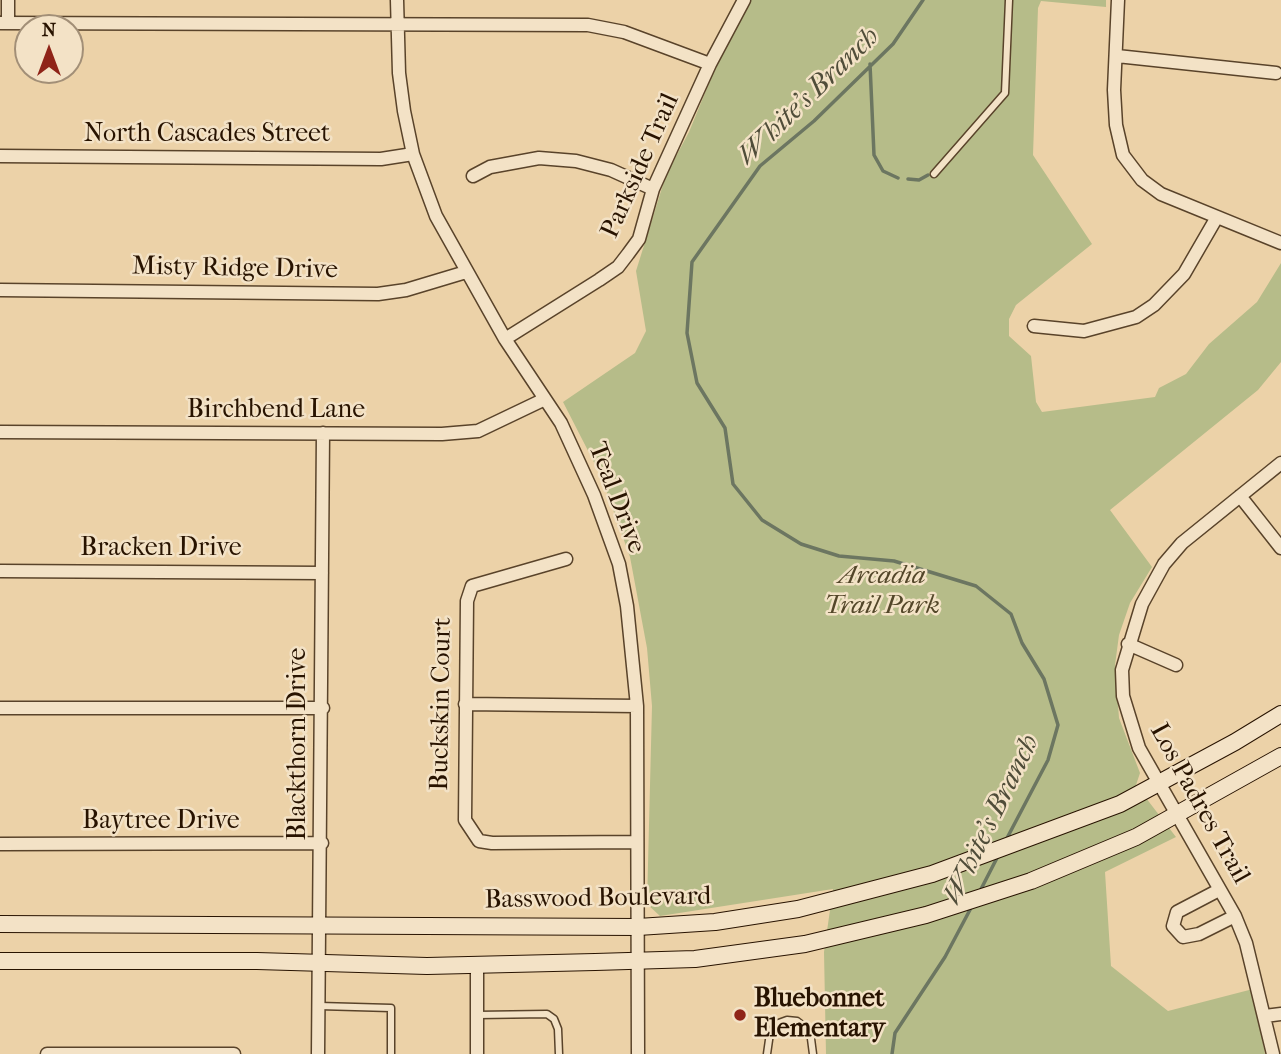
<!DOCTYPE html>
<html>
<head>
<meta charset="utf-8">
<style>
  body { margin:0 }
  #map { position:relative; width:1281px; height:1054px; overflow:hidden; background:#ecd2a8; font-family:"IM FELL French Canon",serif }
  canvas { display:block }
  .north { position:absolute; left:14px; top:14px; width:70px; height:70px; box-sizing:border-box; background:#f3e2c6; border:2px solid #a28f77; border-radius:50%; rotate:0deg; font-size:19px; font-weight:700; line-height:28px; text-align:center; color:#281300 }
  .north::after { content:''; display:block; margin:auto; width:24px; height:32px; background:#8f2418; clip-path:polygon(50% 0,100% 100%,50% 72%,0 100%) }
</style>
</head>
<body>
<div id="map">
<canvas width="1281" height="1054"></canvas>
<div class="north">N</div>
</div>
<script>
const ctx = document.querySelector('canvas').getContext('2d');
ctx.lineJoin = 'round';
function fillPath(path, color) { ctx.fillStyle = color; ctx.fill(path, 'evenodd'); }
const shape = rows => new Path2D(rows.map(r => 'M' + r).join(''));
function stroke(path, color, width, dash) { ctx.strokeStyle = color; ctx.lineWidth = width; ctx.lineCap = dash ? 'butt' : 'round'; ctx.setLineDash(dash || []); ctx.stroke(path); }
function write(font, color, halo, rows, align = 'center') {
  ctx.font = font + ' "IM FELL French Canon",serif'; ctx.lineWidth = 5; ctx.setLineDash([]); ctx.textBaseline = 'middle'; ctx.strokeStyle = halo; ctx.fillStyle = color; for (const [text, x, y, turn = 0] of rows) {
    ctx.save(); ctx.translate(x, y); ctx.rotate((+turn || 0) * Math.PI / 180); ctx.textAlign = isNaN(turn) ? turn : align; if (halo) ctx.strokeText(text, 0, 0); ctx.fillText(text, 0, 0); ctx.restore();
  }
}
fillPath(shape([
  [743,0,1106,0,1106,7,1041,1,1038,8,1033,155,1092,244,1016,305,1009,319,1009,336,1031,356,1036,402,1042,412,1155,397,1159,388,1186,374,1209,344,1257,302,1281,263,1281,362,1258,390,1110,510,1152,567,1130,603,1119,635,1115,665,1119,718,1140,773,1136,785,1176,837,1105,872,1111,966,1168,1011,1253,989,1265,1054,826,1054,824,952,833,889,660,916,647,904,652,706,647,648,630,557,601,476,563,402,635,353,646,331,636,271,666,175,689,132]
]), '#b6bc89');
stroke(shape([
  [923,0,893,44,814,121,760,166,692,262,687,333,697,383,725,428,733,484,762,520,801,544,839,556,894,561,976,586,1011,614,1022,643,1044,679,1058,725,1048,760,1006,840],
  [870,64,874,155,883,171,898,178],
  [908,179,919,180,928,175],
  [979,893,998,856],
  [892,1054,895,1033,945,957,972,906]
]), '#6c7661', 3.5);
const lane = shape([
  [934,174,1005,93,1009,0],
  [319,1006,391,1008,391,1054],
  [477,1015,547,1014,554,1019,558,1029,559,1054],
  [767,1054,770,1033,776,1024,787,1020,797,1021,810,1031,813,1054]
]);
const street = shape([
  [397,0,399,73,404,111,413,154,436,216,505,339,561,423,594,495,619,564,627,606,637,706,638,1054],
  [1118,0,1114,90,1116,125,1123,155,1142,180,1161,194,1281,243],
  [0,23,588,25,624,32,710,64],
  [8,23,8,0],
  [1117,56,1276,73],
  [0,156,381,159,413,154],
  [473,176,490,167,539,158,576,161,611,170,653,189],
  [0,290,378,294,406,290,466,272],
  [1034,326,1084,331,1136,317,1154,305,1184,274,1217,217],
  [505,339,599,280,618,267,628,254,639,239,653,189,710,64,744,0],
  [0,432,442,434,478,431,545,399],
  [1240,496,1281,548],
  [566,559,472,586,467,601,465,820,479,841,492,843,637,842],
  [0,571,322,573],
  [1128,644,1176,665],
  [465,704,637,706],
  [0,708,323,708],
  [0,844,322,843],
  [1219,890,1177,912,1173,926,1183,937,1199,934,1235,916],
  [1265,1016,1281,1014],
  [47,1054,234,1054],
  [318,1054,323,433],
  [477,1054,477,965],
  [1273,1054,1246,943,1235,916,1139,748,1123,696,1122,670,1142,604,1164,564,1182,543,1281,463]
]);
const secondary = shape([
  [0,924,638,927,715,922,798,909,932,874,1120,804,1235,742,1281,714],
  [0,961,257,961,427,966,595,962,695,959,805,944,926,915,1031,881,1136,837,1281,756]
]);
stroke(lane, '#59432a', 9);
stroke(street, '#59432a', 15);
stroke(secondary, '#281300', 18);
stroke(lane, '#f3e2c6', 6);
stroke(street, '#f3e2c6', 12);
stroke(secondary, '#f3e2c6', 16);
for (const [x, y, r, color] of [
  [740,1015,7,"#8f2418"]
]) { const dot = new Path2D(); dot.arc(x, y, r, 0, 2 * Math.PI); ctx.fillStyle = color; ctx.fill(dot); stroke(dot, '#f3e2c6', 2.5); }
write('26px', '#281300', '#f3e2c6', [
  ["North Cascades Street",207,135],
  ["Parkside Trail",641,166,-66],
  ["Misty Ridge Drive",235,269,1],
  ["Birchbend Lane",276,411],
  ["Teal Drive",616,498,69],
  ["Bracken Drive",161,549],
  ["Buckskin Court",442,704,-89],
  ["Blackthorn Drive",299,744,-90],
  ["Los Padres Trail",1199,804,61],
  ["Baytree Drive",161,822],
  ["Basswood Boulevard",598,899,-1]
]);
write('italic 26px', '#534629', '#f3e2c6', [
  ["Arcadia",882,577],
  ["Trail Park",882,607]
]);
write('bold 26px', '#281300', '#f3e2c6', [
  ["Bluebonnet",754,1000],
  ["Elementary",754,1030]
], 'left');
write('italic 28px', '#504d39', '#f3e2c6', [
  ["White's Branch",809,97,-44],
  ["White's Branch",992,820,-64]
]);
</script>
</body>
</html>
